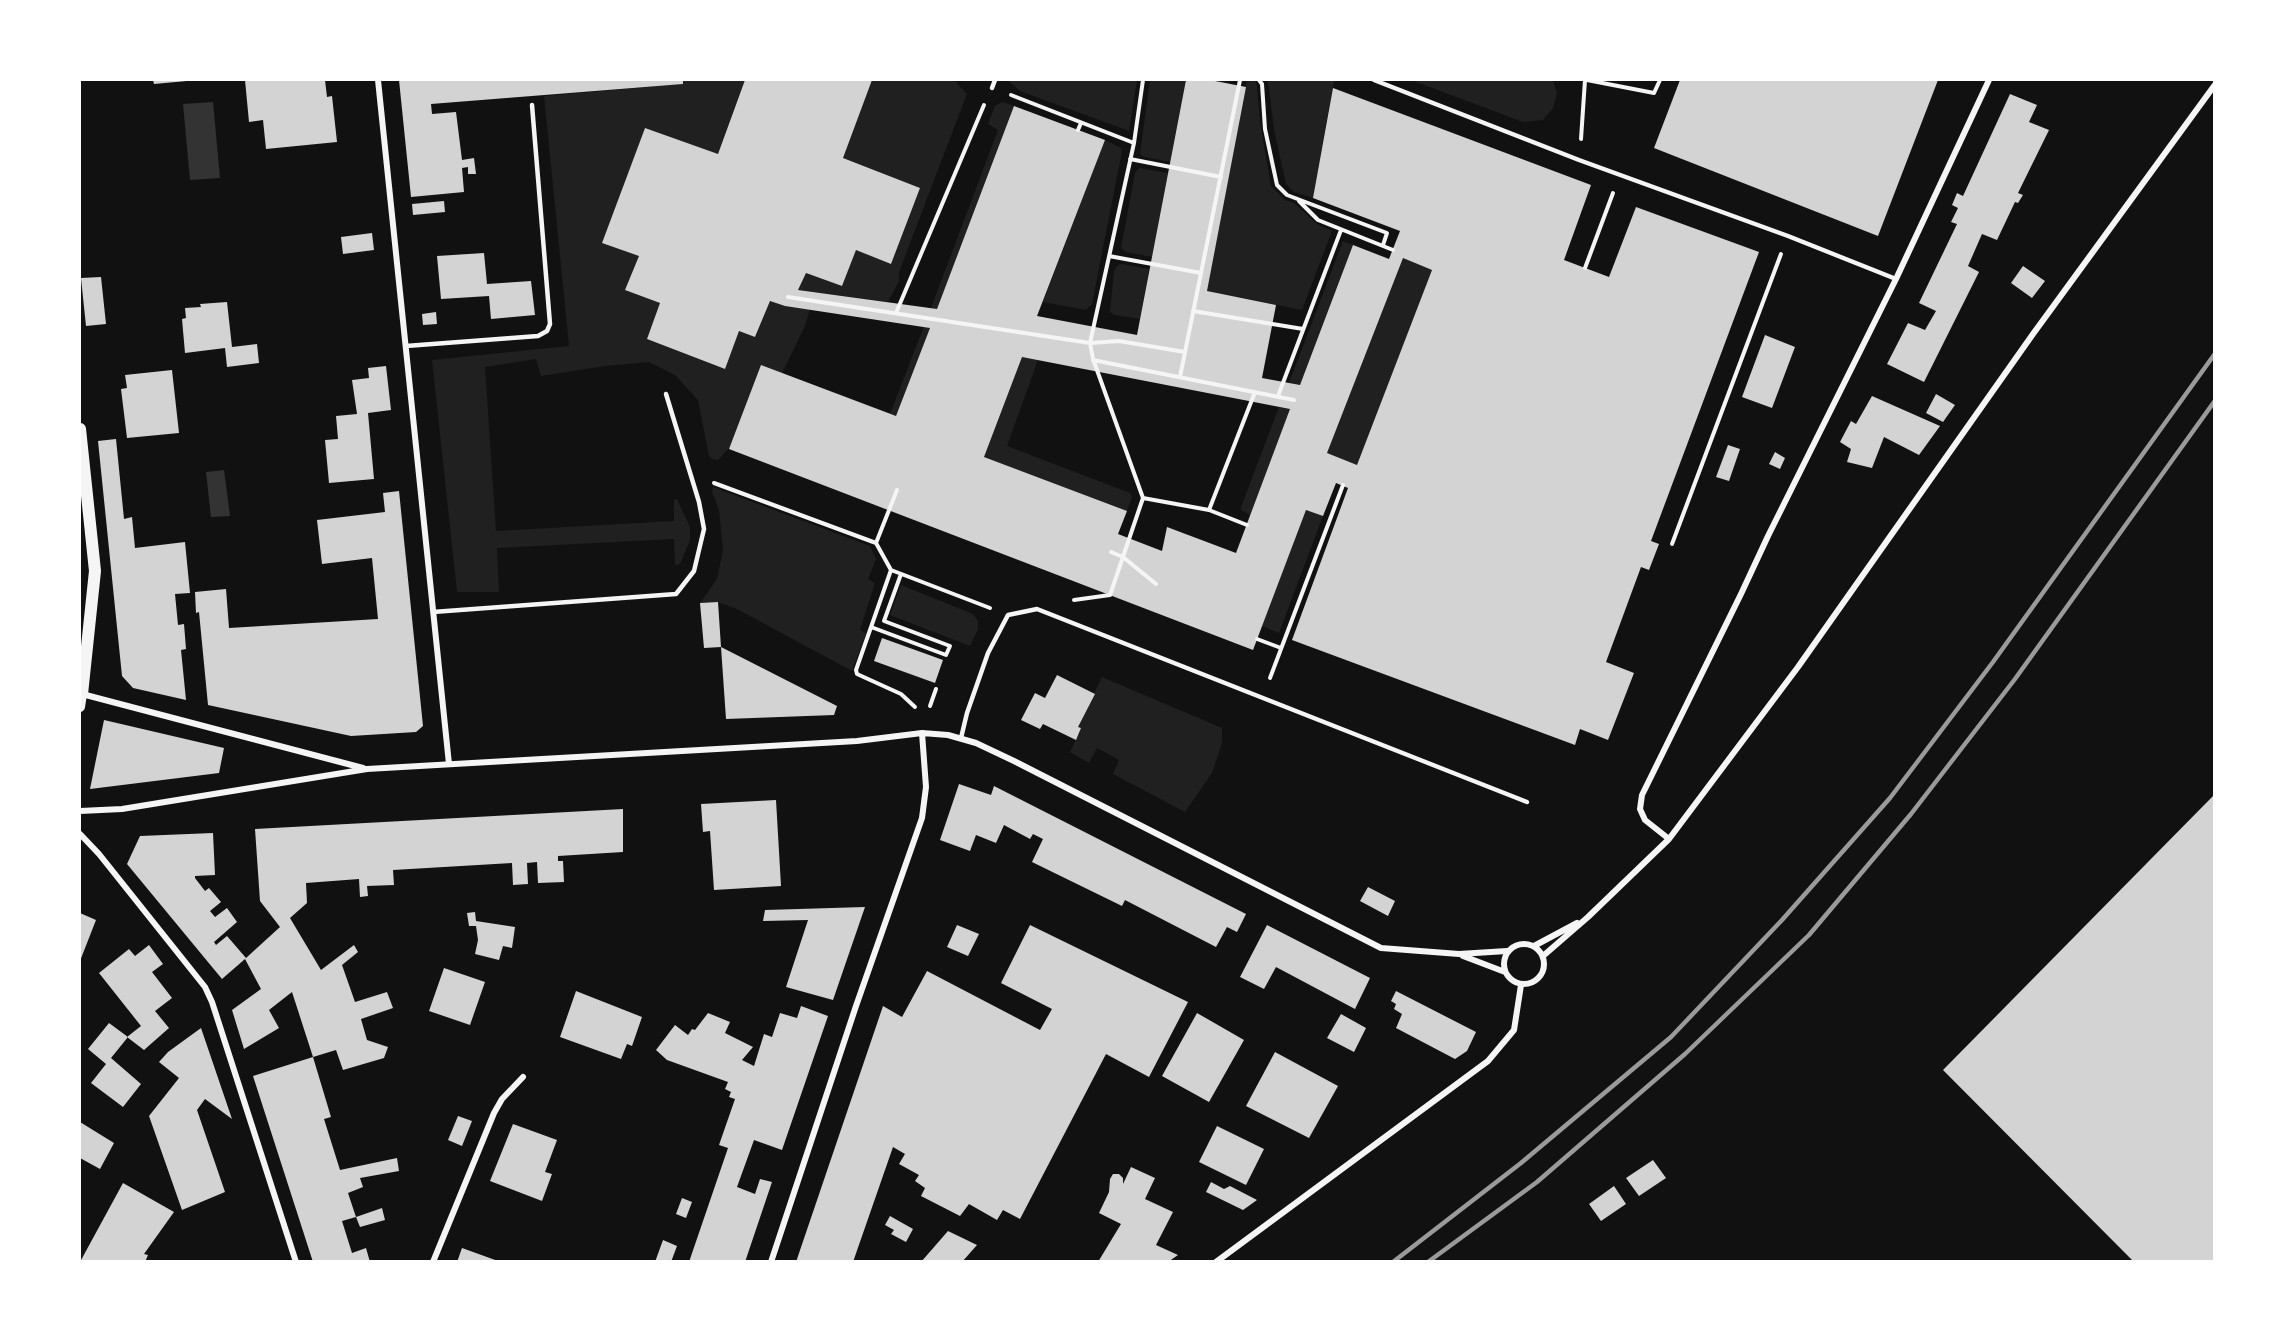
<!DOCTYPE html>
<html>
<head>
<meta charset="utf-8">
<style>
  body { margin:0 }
  #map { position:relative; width:2294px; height:1341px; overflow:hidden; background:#111; font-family:Merriweather,serif }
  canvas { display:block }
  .frame { position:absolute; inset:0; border:81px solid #fff; pointer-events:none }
</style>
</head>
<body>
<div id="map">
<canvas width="2294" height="1341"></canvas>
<div class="frame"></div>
</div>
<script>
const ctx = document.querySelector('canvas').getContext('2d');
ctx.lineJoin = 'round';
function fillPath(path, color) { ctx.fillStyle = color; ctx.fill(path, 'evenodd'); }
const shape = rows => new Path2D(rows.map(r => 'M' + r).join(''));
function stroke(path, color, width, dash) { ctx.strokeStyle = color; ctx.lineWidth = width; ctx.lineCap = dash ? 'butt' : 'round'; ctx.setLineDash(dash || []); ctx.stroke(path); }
fillPath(shape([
  [683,80,745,80,718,154,645,128,602,243,639,256,626,290,660,303,647,339,724,369,739,331,756,337,770,301,785,306,810,309,805,326,782,373,729,448,718,460,712,459,709,456,698,400,675,375,649,362,605,366,541,376,536,359,485,367,496,531,674,521,674,500,677,499,690,527,690,540,681,562,678,565,675,565,674,539,497,548,499,592,457,592,432,360,569,346,544,96,683,84],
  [872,80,954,80,967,94,899,272,899,281,888,302,798,290,806,273,842,286,856,250,891,264,920,188,843,158],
  [1008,80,1137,80,1129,131,1020,91],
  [1150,80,1186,80,1170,162,1144,157,1140,154],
  [1247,80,1255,80,1257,86,1260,122,1271,186,1285,200,1294,203,1317,224,1332,231,1302,310,1207,291],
  [1268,80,1334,80,1313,198,1294,192,1286,184,1274,130],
  [1411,80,1553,80,1557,93,1553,108,1543,120,1523,122],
  [1002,102,1014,106,937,309,931,308,998,130,988,124,995,106],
  [1105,140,1121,148,1122,151,1092,304,1086,310,1043,302],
  [1139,168,1168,173,1152,257,1126,252,1121,248,1135,173],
  [1343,241,1353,245,1300,385,1289,383],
  [1403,258,1432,270,1357,465,1327,453],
  [1122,264,1149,269,1140,319,1115,315,1110,312,1114,271,1118,265],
  [924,326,930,328,896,416,890,414],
  [1022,357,1038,360,1007,446,1130,493,1132,497,1127,511,984,457],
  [1279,407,1290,409,1250,515,1241,510,1241,507],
  [713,487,870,546,876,559,868,579,875,583,860,630,866,633,852,671,737,609,718,602,700,603,717,579,723,550,719,510,712,492],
  [1306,510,1323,516,1279,633,1262,626],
  [901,585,973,614,978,621,978,629,970,646,890,615],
  [1102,677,1222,728,1222,743,1212,773,1185,812,1113,774,1119,760,1097,748,1089,763,1070,752,1081,728,1078,727]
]), '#202020');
fillPath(shape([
  [213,102,220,178,190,180,183,104],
  [224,470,230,516,211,517,206,472]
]), '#333');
fillPath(shape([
  [153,80,187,80,187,81,154,84],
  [245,80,325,80,327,97,332,96,337,142,266,149,263,120,249,122],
  [399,80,683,80,683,84,431,104,432,114,456,112,462,160,474,158,476,174,468,174,468,167,462,168,464,192,411,197],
  [745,80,872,80,843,158,920,188,891,264,856,250,842,286,806,273,798,290,937,309,1014,106,1105,140,1037,316,1137,335,1186,80,1210,80,1246,87,1207,291,1276,305,1262,378,1300,385,1353,245,1389,259,1400,231,1313,198,1333,88,1591,185,1564,260,1609,277,1636,207,1759,252,1651,541,1659,544,1649,570,1641,567,1606,662,1634,673,1608,740,1580,729,1575,745,1292,640,1348,488,1336,483,1323,516,1306,510,1253,650,729,449,761,365,896,416,930,328,785,306,770,301,755,337,739,331,725,369,647,339,660,303,625,290,639,256,602,243,645,128,718,154],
  [1403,258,1432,270,1357,465,1327,453],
  [1022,357,1290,409,1236,553,1167,527,1162,551,1118,534,1127,511,984,457],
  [1680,80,1938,80,1878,236,1654,148],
  [2010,94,2037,105,2029,122,2049,130,2018,193,2023,195,2018,203,2015,202,1997,240,1982,234,1968,266,1979,272,1924,382,1887,364,1908,323,1925,330,1936,311,1919,303,1957,224,1951,222,1958,208,1952,205,1957,193,1963,196],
  [444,201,445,212,413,215,412,204],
  [372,233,374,250,343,254,341,237],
  [484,253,487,284,531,281,535,315,491,319,489,296,441,299,437,256],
  [2023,266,2045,281,2032,298,2011,283],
  [101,277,106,324,86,326,81,278],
  [227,302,232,347,257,344,259,363,227,367,225,348,185,353,182,319,186,318,185,308,201,307,200,304],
  [436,312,437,324,423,325,422,314],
  [1765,335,1795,347,1772,408,1742,397],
  [386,366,391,410,368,413,374,479,329,483,325,440,338,439,336,416,357,414,352,380,369,378,368,368],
  [172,370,179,433,127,438,121,389,127,388,125,375],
  [1936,394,1955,405,1943,422,1926,413],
  [1872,396,1940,426,1919,455,1884,437,1872,468,1847,462,1851,449,1840,442,1851,421,1856,424],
  [116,439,124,519,132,517,135,548,185,542,190,593,175,594,178,625,184,624,186,649,181,650,186,700,133,688,122,676,98,441],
  [1728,445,1740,449,1729,481,1716,477],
  [1775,452,1785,458,1780,469,1769,464],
  [399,491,423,726,416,732,351,736,208,705,199,612,196,613,195,592,226,589,229,628,378,619,372,558,322,564,317,520,385,512,383,493],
  [718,602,721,647,837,706,834,715,726,719,721,647,704,648,700,603],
  [882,638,943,660,935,683,874,661],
  [1057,675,1095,694,1078,727,1081,728,1076,740,1043,724,1040,729,1021,720,1035,693,1045,698],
  [104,720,224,748,219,773,90,789],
  [959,784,991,795,994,786,1246,914,1237,932,1227,927,1216,947,1125,900,1122,906,1032,862,1043,839,1033,834,1030,839,1004,825,996,843,976,835,970,851,940,840],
  [2214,795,2214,1262,2134,1262,1943,1070],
  [776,800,781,886,714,890,710,831,703,832,701,804],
  [623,809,623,852,558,856,558,861,563,861,564,882,538,883,537,862,527,863,528,884,513,885,512,863,393,870,394,885,367,886,368,896,360,897,359,879,306,883,307,903,290,918,321,970,354,945,358,952,342,965,355,1002,387,992,393,1008,361,1019,367,1040,388,1047,384,1058,343,1070,336,1050,313,1057,331,1117,324,1119,340,1170,397,1158,399,1171,360,1178,363,1187,348,1193,356,1217,342,1221,352,1253,366,1248,370,1262,313,1262,253,1076,313,1057,292,992,269,1010,279,1028,244,1049,232,1010,261,989,245,959,222,979,127,864,140,836,213,833,215,875,195,876,195,878,205,891,209,888,221,902,210,911,215,917,227,908,237,922,214,942,216,945,227,936,246,958,280,927,260,901,255,829],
  [1368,887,1395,901,1388,916,1360,901],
  [865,907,833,1000,786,987,808,920,763,921,765,910],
  [475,912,476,921,515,927,512,948,503,946,499,960,475,954,478,940,476,926,469,926,467,913],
  [80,913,96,920,80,961],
  [957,925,979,934,968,956,947,947],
  [1030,925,1188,1002,1149,1077,1106,1054,1020,1219,1003,1210,997,1220,969,1204,960,1216,921,1196,925,1188,915,1181,919,1175,899,1164,905,1154,893,1147,853,1262,796,1262,883,1006,902,1017,927,971,1040,1030,1052,1009,1001,983],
  [1267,925,1370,978,1355,1009,1276,967,1264,989,1240,977],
  [149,945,163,964,152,972,172,998,155,1011,169,1028,144,1050,127,1037,141,1026,99,973,129,949,135,956],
  [444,968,485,982,470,1025,429,1011],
  [576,991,642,1017,632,1046,627,1044,621,1059,560,1037],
  [1396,991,1476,1032,1467,1051,1455,1059,1396,1028,1402,1014,1394,1009,1396,1004,1391,1001],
  [801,1006,828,1016,782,1150,754,1140,737,1187,755,1194,760,1179,772,1182,745,1262,689,1262,728,1148,719,1145,735,1099,729,1097,731,1092,725,1089,728,1082,667,1060,656,1050,675,1025,688,1035,692,1029,695,1030,708,1013,730,1022,725,1033,753,1047,742,1060,754,1066,764,1034,772,1037,780,1013,797,1018],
  [1197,1013,1244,1040,1209,1102,1162,1076],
  [1341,1014,1366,1028,1354,1052,1327,1038],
  [109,1023,128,1037,111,1058,141,1084,123,1107,91,1083,106,1064,88,1049],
  [201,1028,232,1119,205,1099,197,1110,225,1192,182,1210,149,1116,179,1078,159,1062,168,1052],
  [1275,1052,1338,1086,1309,1138,1246,1106],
  [458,1116,472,1121,462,1146,448,1140],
  [80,1122,114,1143,100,1169,80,1158],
  [513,1124,557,1140,545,1172,552,1174,542,1201,490,1181],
  [1217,1126,1264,1149,1246,1185,1199,1162],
  [1653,1160,1666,1178,1639,1196,1626,1178],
  [1131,1167,1155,1178,1145,1199,1173,1212,1156,1245,1178,1255,1168,1262,1098,1262,1121,1224,1099,1213,1109,1192,1110,1179,1113,1174,1119,1174,1123,1178,1123,1184],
  [1211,1182,1224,1189,1230,1186,1257,1200,1243,1210,1206,1192],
  [123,1183,174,1212,144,1254,148,1255,145,1262,80,1262],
  [1614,1186,1626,1204,1601,1221,1589,1204],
  [682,1198,692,1202,686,1218,676,1214],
  [382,1208,385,1220,360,1227,356,1217],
  [890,1216,913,1229,906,1242,891,1234,894,1230,885,1225],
  [948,1231,977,1245,962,1262,921,1262],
  [663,1240,677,1246,671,1262,655,1262],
  [462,1248,498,1261,498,1262,457,1262]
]), '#d3d3d3');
stroke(shape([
  [1259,80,1262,84,1265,129,1277,185,1287,195,1387,233,1383,245],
  [1587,80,1654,93,1660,80],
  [1011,95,1134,143],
  [1078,130,1081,123],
  [1581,139,1585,80],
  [1130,159,1221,177],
  [1299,201,1318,220,1393,250],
  [1109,256,1201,273],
  [1585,268,1613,193],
  [788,297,1090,343,1119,341,1185,352],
  [1193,311,1303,329],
  [896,313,984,105],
  [1093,360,1294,400],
  [1180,377,1240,80],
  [1278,396,1341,230],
  [714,483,876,543,891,570,990,608],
  [1143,498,1209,510,1247,525],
  [1209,510,1255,392],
  [876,543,897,490],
  [1672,544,1781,254],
  [1111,552,1123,557,1156,584],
  [891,570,856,670,857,674,901,694,915,707],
  [1074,600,1110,595,1143,498,1093,359,1090,343,1134,143,1143,80],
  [871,627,946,655,950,646,884,621,901,574],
  [1257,639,1281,648],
  [1270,678,1343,485],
  [930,706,936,689]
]), '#f5f5f5', 4);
stroke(shape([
  [1374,80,1579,160,1788,236,1896,279],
  [992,88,995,80],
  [406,346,538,336,547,331,550,324,532,105],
  [433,612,676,594,694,571,704,529,699,502,666,394],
  [961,738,967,713,988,653,1008,615,1037,609,1527,802]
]), '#f5f5f5', 4.5);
stroke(shape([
  [378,80,449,764],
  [82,694,363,768],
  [80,811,122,809,367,769,857,741,922,733,948,735,976,743,1014,761,1381,948,1459,954,1507,951],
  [80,834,99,854,205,987,212,1002,296,1262],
  [1669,839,1645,820,1640,809,1642,795,1741,594,1768,536,1896,279,1989,80],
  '1504 964a20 20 0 1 1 40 0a20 20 0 1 1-40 0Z',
  [1534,946,1577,923],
  [1463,956,1505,972],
  [1543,956,1588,917,1669,839,1798,667,2033,334,2214,86],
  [433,1262,494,1113,502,1099,523,1077],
  [771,1262,856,1006,922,818,926,787,922,733],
  [1216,1262,1488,1061,1514,1030,1521,985]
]), '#f5f5f5', 6);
stroke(shape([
  [80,707,82,694]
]), '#f5f5f5', 10);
stroke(shape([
  [80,429,95,571,82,694,80,693]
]), '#f5f5f5', 12);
stroke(shape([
  [1393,1262,1521,1163,1671,1037,1782,920,1890,798,1993,662,2214,355],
  [1428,1262,1537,1182,1685,1054,1809,935,1911,814,2015,679,2214,402]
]), '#9a9a9a', 4.5);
</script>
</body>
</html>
